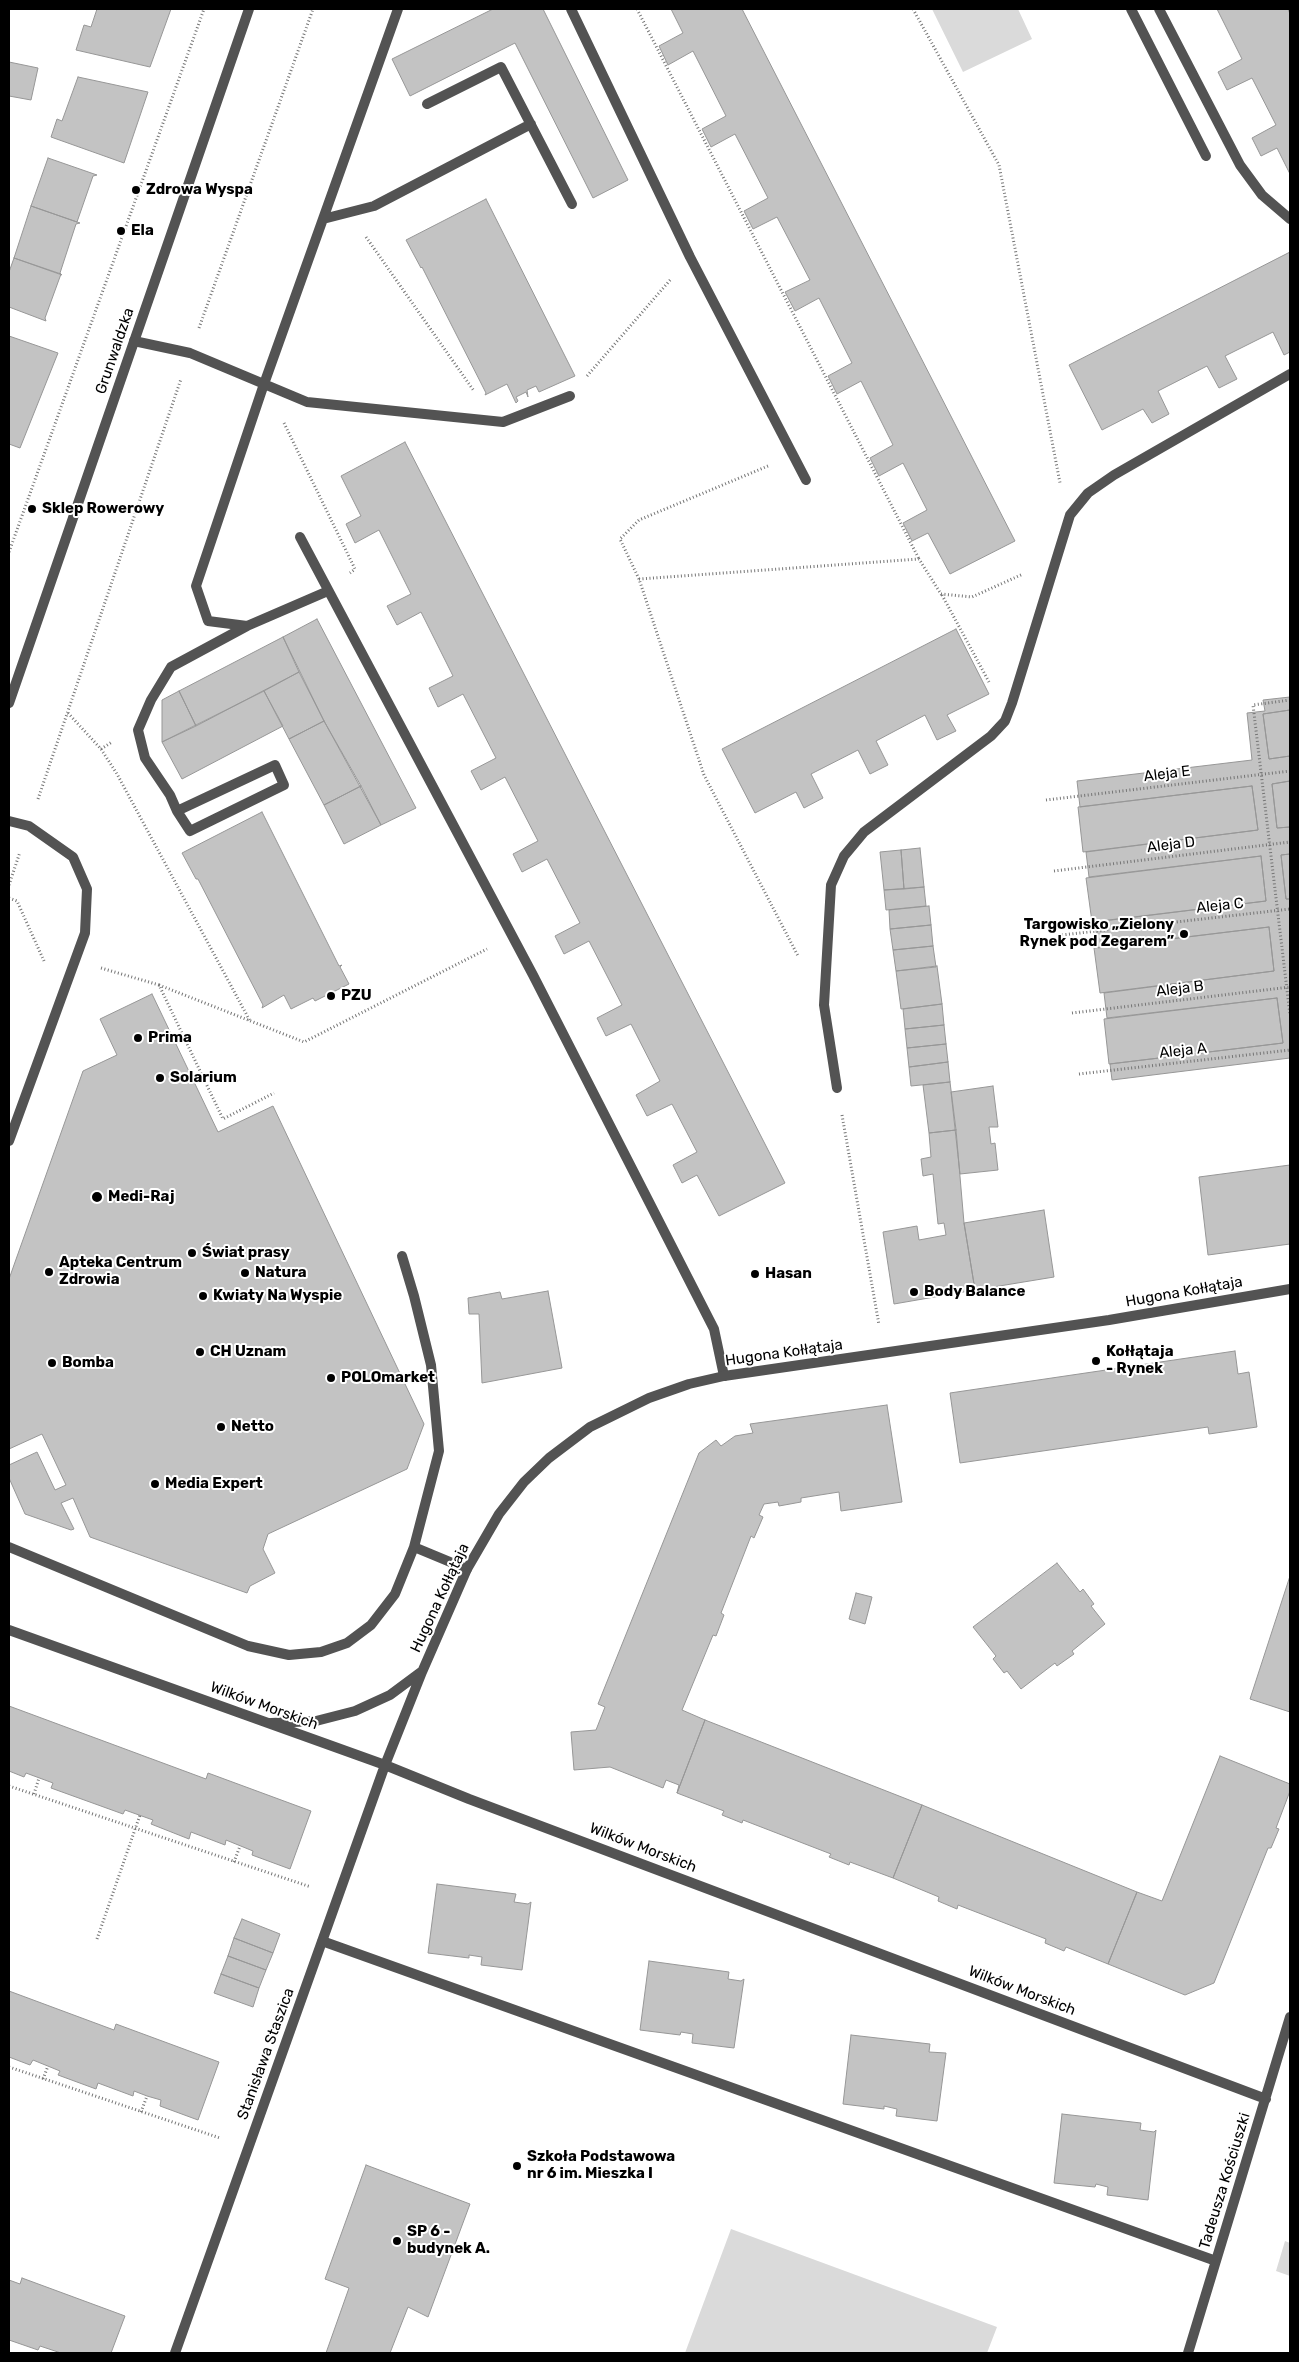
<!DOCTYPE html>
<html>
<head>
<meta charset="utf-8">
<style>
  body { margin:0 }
  #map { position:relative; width:1299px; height:2362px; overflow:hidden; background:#fff; font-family:Rubik,sans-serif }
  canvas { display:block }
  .frame { position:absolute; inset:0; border:10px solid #000; pointer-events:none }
</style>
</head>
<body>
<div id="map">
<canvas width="1299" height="2362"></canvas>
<div class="frame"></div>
</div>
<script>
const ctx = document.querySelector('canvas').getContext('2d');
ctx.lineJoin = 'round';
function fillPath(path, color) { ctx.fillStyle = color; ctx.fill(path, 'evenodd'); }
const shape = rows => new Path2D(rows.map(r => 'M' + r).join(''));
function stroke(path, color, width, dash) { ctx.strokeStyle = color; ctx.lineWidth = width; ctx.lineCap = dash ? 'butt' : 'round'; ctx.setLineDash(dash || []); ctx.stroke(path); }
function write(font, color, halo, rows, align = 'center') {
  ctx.font = font + ' Rubik,sans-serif'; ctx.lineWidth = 4; ctx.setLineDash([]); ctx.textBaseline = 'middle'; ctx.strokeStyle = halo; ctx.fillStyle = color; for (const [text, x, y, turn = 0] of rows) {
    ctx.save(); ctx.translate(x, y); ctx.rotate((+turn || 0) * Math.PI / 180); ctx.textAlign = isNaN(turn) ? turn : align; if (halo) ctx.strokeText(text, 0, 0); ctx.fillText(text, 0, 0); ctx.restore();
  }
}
fillPath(shape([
  [932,9,1018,9,1032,39,963,72],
  [731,2229,997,2327,987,2353,685,2353],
  [1285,2241,1290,2243,1290,2276,1276,2271]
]), '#dadada');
const building = shape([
  [97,9,171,9,150,67,76,50,84,25,91,27,97,9],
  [493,9,543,9,628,180,593,198,515,43,410,96,392,59,493,9],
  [671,9,742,9,1015,541,950,574,928,533,912,541,903,523,927,510,903,463,879,476,870,458,893,445,861,381,837,394,828,376,852,363,819,298,795,311,785,292,810,280,777,217,753,229,744,211,768,198,735,134,711,147,702,129,726,116,693,51,668,65,659,46,683,33,671,9],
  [1217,9,1288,9,1290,14,1290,174,1277,148,1261,156,1252,138,1276,125,1252,78,1227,90,1218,72,1242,59,1217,9],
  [9,62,38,68,31,100,9,96,9,62],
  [78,77,148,92,124,163,51,137,57,119,62,121,78,77],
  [48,158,97,175,93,176,77,222,31,206,48,158],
  [486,199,575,376,539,392,536,386,527,390,528,397,526,392,516,397,518,401,516,403,507,384,485,395,486,393,422,267,421,268,406,240,486,199],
  [31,206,80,223,76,224,60,273,62,275,14,258,31,206],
  [1290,252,1290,352,1284,355,1273,332,1225,356,1237,379,1219,388,1207,366,1158,391,1169,414,1152,423,1143,409,1102,430,1069,365,1290,252],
  [14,258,61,274,45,318,46,321,9,307,9,272,14,258],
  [9,336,58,353,20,448,9,444,9,336],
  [405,442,785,1183,719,1216,697,1175,682,1183,673,1165,697,1152,672,1104,647,1116,636,1095,660,1081,631,1024,606,1036,597,1018,622,1005,589,941,564,954,555,936,580,923,547,859,522,872,513,854,538,841,505,777,481,790,471,771,496,758,463,694,438,707,429,688,453,676,421,612,397,625,387,606,411,594,379,530,355,543,346,524,361,516,341,476,405,442],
  [317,619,416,808,381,825,324,721,283,637,317,619],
  [956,629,989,694,947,715,956,731,937,740,925,715,876,741,888,765,870,774,858,750,811,774,823,798,804,808,796,792,755,813,722,749,956,629],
  [283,637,299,672,196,726,179,691,283,637],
  [299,672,324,721,289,739,264,691,299,672],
  [179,691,196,726,162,742,162,700,179,691],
  [264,691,283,726,182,779,162,742,264,691],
  [1290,697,1290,710,1263,714,1269,759,1290,756,1290,781,1272,784,1277,828,1290,827,1290,854,1281,855,1286,899,1290,899,1290,1058,1112,1080,1110,1064,1283,1043,1277,998,1107,1018,1104,993,1274,971,1269,927,1098,948,1095,922,1266,901,1261,856,1089,877,1086,852,1258,830,1252,786,1080,807,1077,781,1252,760,1247,713,1265,711,1263,700,1290,697],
  [1290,710,1290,756,1269,759,1263,714,1290,710],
  [324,721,361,786,324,805,289,739,324,721],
  [1290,781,1290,827,1277,828,1272,784,1290,781],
  [361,786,381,825,344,844,324,805,361,786],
  [1252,786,1258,830,1083,852,1078,807,1252,786],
  [262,812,339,966,342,965,340,967,349,984,315,1001,313,998,291,1009,284,995,262,1008,263,1005,198,879,196,879,182,853,262,812],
  [920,848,924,887,904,889,901,850,920,848],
  [901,850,904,889,884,890,880,852,901,850],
  [1290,854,1290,899,1286,899,1281,855,1290,854],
  [1261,856,1266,901,1092,922,1086,878,1261,856],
  [924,887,926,906,886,910,884,890,924,887],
  [929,906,931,925,890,929,889,910,929,906],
  [931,925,933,946,893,950,890,929,931,925],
  [1269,927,1274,971,1100,993,1094,948,1269,927],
  [933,946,936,967,896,971,893,950,933,946],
  [937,966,942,1004,901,1009,896,971,937,966],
  [152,994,218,1132,273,1106,424,1424,407,1469,268,1534,263,1549,275,1573,250,1586,247,1593,90,1537,73,1498,61,1503,74,1529,71,1530,25,1514,9,1478,9,1465,37,1452,55,1490,66,1485,42,1434,9,1449,9,1279,83,1071,117,1055,100,1019,152,994],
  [1277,998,1283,1043,1109,1064,1104,1019,1277,998],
  [942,1004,944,1025,905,1029,903,1009,942,1004],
  [944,1025,946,1044,907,1048,905,1029,944,1025],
  [946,1044,948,1062,909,1067,907,1048,946,1044],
  [948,1062,950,1082,911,1086,909,1067,948,1062],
  [950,1082,956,1130,929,1133,923,1085,950,1082],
  [993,1086,998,1127,989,1127,991,1144,995,1143,998,1170,960,1174,951,1092,993,1086],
  [956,1130,964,1223,975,1290,894,1304,883,1232,917,1226,919,1240,946,1235,944,1223,938,1224,933,1174,923,1176,921,1159,931,1157,929,1133,956,1130],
  [1290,1165,1290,1244,1208,1255,1199,1177,1290,1165],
  [1044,1210,1054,1277,975,1290,964,1223,1044,1210],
  [548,1291,562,1368,482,1383,479,1314,469,1314,468,1298,500,1292,502,1299,548,1291],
  [1235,1351,1238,1374,1249,1372,1257,1427,1209,1434,1208,1427,960,1463,950,1393,1235,1351],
  [887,1405,902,1502,841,1511,839,1492,801,1498,801,1502,779,1506,778,1502,764,1504,759,1515,763,1517,754,1538,751,1536,721,1613,724,1615,716,1636,713,1635,682,1710,705,1720,677,1793,679,1785,666,1780,663,1788,610,1767,574,1770,571,1732,596,1730,605,1707,598,1704,699,1453,716,1440,721,1446,735,1436,753,1433,750,1424,887,1405],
  [1057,1563,1080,1592,1083,1589,1094,1604,1091,1606,1105,1624,1072,1651,1074,1654,1057,1666,1055,1663,1021,1689,1007,1671,1004,1673,993,1659,996,1656,973,1627,1057,1563],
  [1290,1576,1290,1712,1250,1699,1290,1576],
  [856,1593,872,1597,865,1624,849,1619,856,1593],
  [9,1706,206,1779,208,1773,311,1811,290,1869,252,1855,253,1851,226,1840,225,1845,191,1832,189,1839,151,1824,153,1820,125,1810,123,1814,51,1788,53,1783,26,1773,24,1777,9,1771,9,1706],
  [705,1720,922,1805,893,1878,850,1862,849,1865,829,1857,831,1854,743,1820,742,1823,722,1815,724,1811,677,1793,705,1720],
  [1220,1756,1290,1784,1290,1791,1276,1828,1279,1829,1271,1848,1268,1848,1214,1983,1185,1995,1108,1964,1137,1892,1162,1901,1220,1756],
  [922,1805,1137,1892,1108,1964,1066,1947,1064,1951,1045,1943,1046,1939,958,1905,957,1909,938,1901,939,1897,893,1878,922,1805],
  [437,1884,516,1894,514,1902,528,1904,531,1902,522,1970,481,1965,482,1957,469,1955,469,1958,428,1953,437,1884],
  [242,1919,280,1934,273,1953,234,1938,242,1919],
  [234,1938,273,1953,266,1970,228,1956,234,1938],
  [228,1956,266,1970,259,1988,221,1974,228,1956],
  [649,1961,729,1972,728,1979,741,1981,744,1979,734,2048,692,2043,693,2034,681,2032,680,2035,640,2030,649,1961],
  [221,1974,259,1988,253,2007,214,1993,221,1974],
  [9,1991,114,2030,116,2024,219,2062,198,2120,160,2106,161,2100,147,2096,134,2091,133,2096,98,2083,96,2089,58,2075,60,2071,33,2060,30,2065,9,2057,9,1991],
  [851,2035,930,2044,929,2052,946,2053,937,2121,896,2116,897,2109,884,2106,884,2109,843,2104,851,2035],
  [1062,2114,1141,2123,1140,2130,1154,2132,1156,2130,1148,2200,1107,2195,1108,2187,1096,2184,1095,2187,1054,2183,1062,2114],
  [366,2165,470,2204,428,2317,408,2307,390,2353,326,2353,349,2288,325,2279,366,2165],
  [22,2278,125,2316,111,2353,61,2353,40,2346,38,2350,9,2340,9,2280,20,2284,22,2278]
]);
fillPath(building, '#c3c3c3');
stroke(building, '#979797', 1);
stroke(shape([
  [637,9,919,559],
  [913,9,999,165,1060,483],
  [366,237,474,391],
  [199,328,313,9],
  [587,376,671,279],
  [284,423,355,569,350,573],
  [768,466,639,520,620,539,639,579,704,775,798,956],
  [9,552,204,9],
  [639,579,919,559,941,594,972,597,1023,574],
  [942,595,989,682],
  [1290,700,1253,705,1290,1015],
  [68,713,101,749,117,774,250,1021],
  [101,749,112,742],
  [38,799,181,379],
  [1046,800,1290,771],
  [1054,871,1290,842],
  [9,885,20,852],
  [9,898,17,901,44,961],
  [1062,935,1290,909],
  [101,968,159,985,223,1119,274,1093],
  [159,985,304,1042,487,949],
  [1072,1013,1290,987],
  [1079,1074,1290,1050],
  [842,1115,879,1325],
  [9,1786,311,1887],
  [34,1794,39,1778],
  [234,1862,240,1846],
  [97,1939,140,1815],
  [9,2067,220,2138],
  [43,2079,48,2066],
  [141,2112,147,2096],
  [54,2353,54,2351]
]), '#757575', 3, [1, 2.5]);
stroke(shape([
  [571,9,690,257,806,480],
  [1131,9,1206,156],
  [1159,9,1240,165,1262,195,1290,219],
  [427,104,501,67,572,204],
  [323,219,374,206,531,124],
  [134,341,190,353,307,402,503,422,570,396],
  [300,537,533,975,714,1329,724,1376],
  [328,591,247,626,208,621,196,586,264,384,398,9],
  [177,811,275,765,284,785,190,831,177,811,170,795,145,758,138,730,151,700,171,667,247,626],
  [9,821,29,826,73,857,87,889,85,933,9,1141],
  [837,1088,824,1005,831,885,844,856,864,832,991,736,1005,721,1012,703,1070,515,1088,493,1114,475,1290,374],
  [402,1256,414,1296,431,1365,439,1451,414,1547,467,1569],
  [9,1547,248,1646,289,1655,321,1652,347,1643,371,1625,395,1594,414,1547]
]), '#535353', 10);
stroke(shape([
  [9,1630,385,1765,469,1799,1266,2099],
  [271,1723,316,1721,355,1711,390,1695,421,1672],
  [322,1941,1216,2261],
  [175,2353,385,1765,422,1672,467,1569,499,1514,524,1482,549,1458,590,1427,649,1398,689,1384,724,1376,1109,1320,1290,1289],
  [1188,2353,1290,2017]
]), '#535353', 10);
stroke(shape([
  [9,703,249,9]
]), '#535353', 10);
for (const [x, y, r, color] of [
  [136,190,5,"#000"],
  [121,231,5,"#000"],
  [32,509,5,"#000"],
  [1184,934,5,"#000"],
  [331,996,5,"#000"],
  [138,1038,5,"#000"],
  [160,1078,5,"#000"],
  [97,1197,6,"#000"],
  [192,1253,5,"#000"],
  [49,1272,5,"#000"],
  [245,1273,5,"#000"],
  [755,1274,5,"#000"],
  [914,1292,5,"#000"],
  [203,1296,5,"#000"],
  [200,1352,5,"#000"],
  [1096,1361,5,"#000"],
  [52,1363,5,"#000"],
  [331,1378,5,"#000"],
  [221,1427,5,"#000"],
  [155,1484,5,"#000"],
  [517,2166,5,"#000"],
  [397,2241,5,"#000"]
]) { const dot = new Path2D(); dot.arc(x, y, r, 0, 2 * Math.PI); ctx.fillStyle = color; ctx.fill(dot); stroke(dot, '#fff', 2); }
write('bold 15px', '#000', '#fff', [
  ["Zdrowa Wyspa",146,190],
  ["Ela",131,231],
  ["Sklep Rowerowy",42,509],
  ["Targowisko „Zielony",1174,925,"right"],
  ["Rynek pod Zegarem”",1174,942,"right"],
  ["PZU",341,996],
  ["Prima",148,1038],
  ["Solarium",170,1078],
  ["Medi-Raj",108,1197],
  ["Świat prasy",202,1253],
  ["Apteka Centrum",59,1263],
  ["Zdrowia",59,1280],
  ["Natura",255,1273],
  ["Hasan",765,1274],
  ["Body Balance",924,1292],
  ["Kwiaty Na Wyspie",213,1296],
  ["CH Uznam",210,1352],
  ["Kołłątaja",1106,1352],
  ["- Rynek",1106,1369],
  ["Bomba",62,1363],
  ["POLOmarket",341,1378],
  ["Netto",231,1427],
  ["Media Expert",165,1484],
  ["Szkoła Podstawowa",527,2157],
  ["nr 6 im. Mieszka I",527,2174],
  ["SP 6 -",407,2232],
  ["budynek A.",407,2249]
], 'left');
write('15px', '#000', '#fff', [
  ["Grunwaldzka",115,351,-71],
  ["Aleja E",1167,774,-7],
  ["Aleja D",1171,845,-7],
  ["Aleja C",1220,906,-6],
  ["Aleja B",1180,989,-7],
  ["Aleja A",1183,1051,-6],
  ["Hugona Kołłątaja",1184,1292,-10],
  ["Hugona Kołłątaja",784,1353,-8],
  ["Hugona Kołłątaja",440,1598,-65],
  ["Wilków Morskich",264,1706,20],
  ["Wilków Morskich",643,1848,21],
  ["Wilków Morskich",1022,1991,21],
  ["Stanisława Staszica",266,2054,-70],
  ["Tadeusza Kościuszki",1225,2181,-73]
]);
</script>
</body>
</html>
